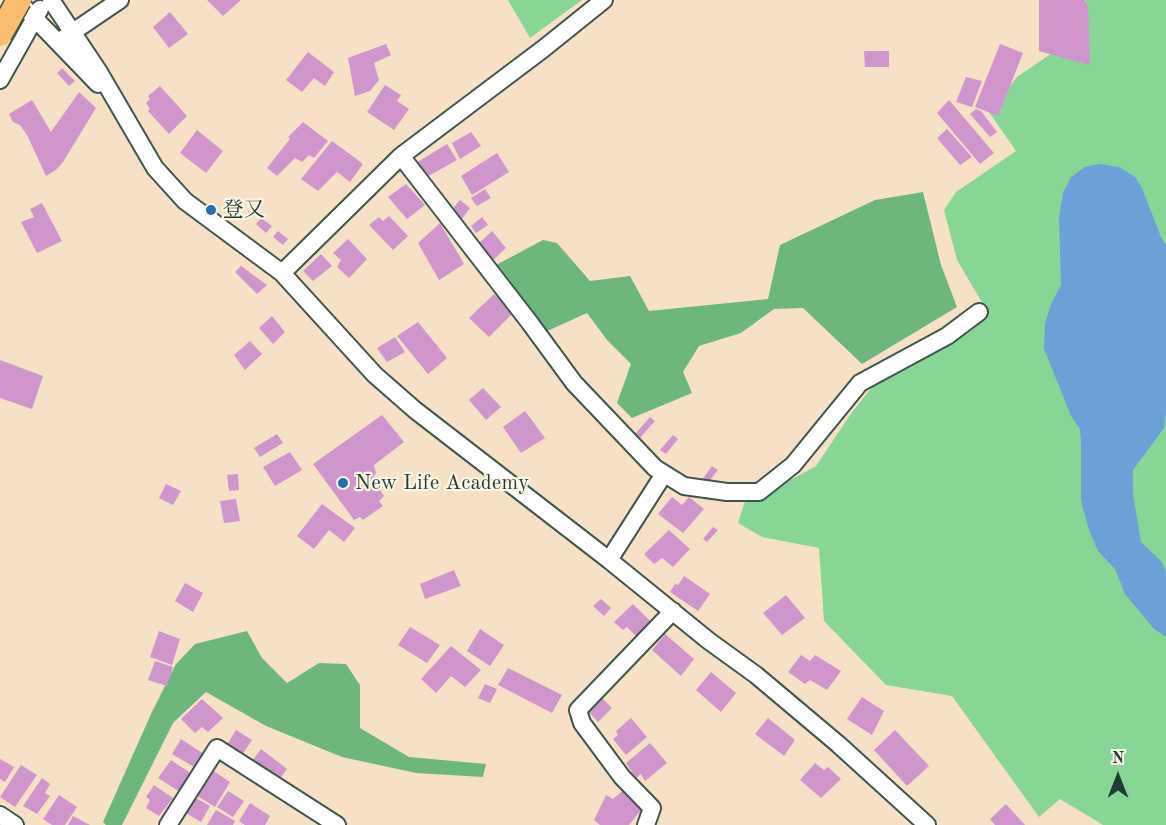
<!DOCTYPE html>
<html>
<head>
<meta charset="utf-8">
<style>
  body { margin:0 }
  #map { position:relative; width:1166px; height:825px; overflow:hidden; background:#f6e1c7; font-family:"Old Standard TT",serif }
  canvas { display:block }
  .north { position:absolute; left:1088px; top:747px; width:60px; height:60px; -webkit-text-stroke:4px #fcf5e5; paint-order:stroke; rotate:0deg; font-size:16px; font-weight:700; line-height:24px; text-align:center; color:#1f3d34 }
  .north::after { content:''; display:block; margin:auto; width:21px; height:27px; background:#1f3d34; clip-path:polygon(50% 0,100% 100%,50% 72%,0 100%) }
</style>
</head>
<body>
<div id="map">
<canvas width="1166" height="825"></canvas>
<div class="north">N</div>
</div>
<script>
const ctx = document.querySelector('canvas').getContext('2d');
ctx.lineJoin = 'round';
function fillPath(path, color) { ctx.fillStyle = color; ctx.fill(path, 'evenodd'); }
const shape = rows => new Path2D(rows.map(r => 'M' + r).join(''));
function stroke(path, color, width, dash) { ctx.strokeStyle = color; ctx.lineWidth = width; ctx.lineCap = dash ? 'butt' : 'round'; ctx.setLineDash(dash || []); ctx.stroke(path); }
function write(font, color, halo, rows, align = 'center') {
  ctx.font = font + ' "Old Standard TT","Noto Serif JP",serif'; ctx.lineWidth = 4.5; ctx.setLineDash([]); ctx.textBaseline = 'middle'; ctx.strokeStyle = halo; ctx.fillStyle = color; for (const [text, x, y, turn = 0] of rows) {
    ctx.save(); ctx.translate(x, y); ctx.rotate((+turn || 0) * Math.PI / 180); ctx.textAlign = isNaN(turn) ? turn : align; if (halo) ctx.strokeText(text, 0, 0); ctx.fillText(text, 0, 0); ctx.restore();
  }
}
fillPath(shape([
  [508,0,582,0,530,38],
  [1086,0,1166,0,1166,825,1103,825,1060,799,1039,817,952,696,886,685,824,621,819,548,762,537,738,523,745,501,765,494,816,466,850,415,886,369,983,304,957,260,944,210,956,192,1016,151,989,112,1017,77,1074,38]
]), '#87d695');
fillPath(shape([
  [923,192,941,265,957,307,862,364,803,308,774,309,741,333,699,346,683,372,692,393,632,418,617,403,631,364,607,340,587,313,543,333,496,265,543,240,557,243,590,281,630,276,649,311,768,299,780,245,875,200],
  [247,631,262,658,287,683,319,663,346,664,360,685,360,728,409,757,486,764,483,777,416,773,342,757,266,726,206,692,173,723,122,825,106,825,103,822,151,714,176,664,195,644]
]), '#6db77e');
fillPath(shape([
  [1099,164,1119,167,1135,177,1142,188,1161,237,1166,245,1166,411,1164,428,1133,470,1133,494,1141,542,1161,561,1166,572,1166,637,1154,629,1125,594,1115,569,1098,551,1089,530,1081,501,1081,442,1080,429,1071,416,1044,349,1045,323,1051,304,1061,285,1059,216,1063,193,1071,177,1085,167]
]), '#6ea0d8');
fillPath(shape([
  [207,0,241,0,223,16],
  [1039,0,1085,0,1088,8,1090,65,1039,51],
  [170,12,188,34,169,48,153,27],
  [386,44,391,55,374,63,379,80,370,91,355,96,348,58],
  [1000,44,1023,53,998,116,975,107],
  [864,51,889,51,889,67,865,67],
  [308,52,334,72,325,86,314,78,302,92,286,80],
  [62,68,75,81,69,86,57,73],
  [966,77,982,81,972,107,956,102],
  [385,85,401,95,397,101,409,109,394,130,367,112],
  [160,86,187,116,169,134,148,111,150,109,146,103,150,99,148,96],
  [79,92,96,108,63,162,56,170,46,176,27,135,20,125,13,122,9,114,32,100,51,132],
  [949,100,994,153,980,164,937,113],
  [976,109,981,111,997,132,990,137,970,114],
  [303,122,328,141,314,158,309,155,302,162,295,158,277,176,267,168,290,139,288,137],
  [947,129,972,157,960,165,937,138],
  [197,130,223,151,206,173,180,153],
  [471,132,481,146,460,159,452,143],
  [332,141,363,164,350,182,337,172,318,191,301,179],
  [447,144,457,160,425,178,416,163],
  [497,153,509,172,472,195,461,176],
  [406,184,425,205,407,219,388,197],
  [485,189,491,198,477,206,471,198],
  [460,200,470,208,462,219,451,211],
  [42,203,62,241,37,253,21,222,34,217,30,209],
  [389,216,408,236,393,250,369,225,379,217,383,221],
  [482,217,488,225,476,233,471,226],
  [261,218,272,226,266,233,256,224],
  [440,223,464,264,439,280,418,243],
  [278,231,288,239,283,245,273,237],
  [492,231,506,248,492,261,478,244],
  [348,239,367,259,349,278,337,267,341,260,333,253],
  [321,254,332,266,313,281,303,271],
  [241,266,267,285,257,294,235,272],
  [494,294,514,312,489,337,469,318],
  [272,316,285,332,273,344,259,328],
  [418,322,447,358,428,374,397,336],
  [395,337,405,352,387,362,377,348],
  [250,341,262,354,245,370,234,355],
  [0,360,43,376,32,409,0,398],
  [483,388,501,407,486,420,469,400],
  [525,411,545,438,521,453,503,427],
  [382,415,404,442,374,465,376,473,372,479,384,496,379,501,383,506,363,520,360,517,354,520,313,464],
  [650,417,655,421,640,438,635,434],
  [277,434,283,443,260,457,254,448],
  [673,435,678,439,666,454,660,450],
  [290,452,302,470,275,486,263,467],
  [712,466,718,470,707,484,702,480],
  [238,474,239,490,229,491,227,475],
  [166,484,181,491,173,505,159,498],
  [672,497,682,505,689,497,704,509,683,533,658,514],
  [236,499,240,521,224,523,220,501],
  [322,504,355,528,344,542,329,530,314,549,297,536],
  [713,527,718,530,707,542,703,539],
  [669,530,690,549,673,567,662,558,654,564,644,554],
  [454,570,461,586,425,599,420,584],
  [684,576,710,594,698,611,670,592,675,584,678,585],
  [185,583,203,593,193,612,175,601],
  [786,595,805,618,782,635,763,613],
  [601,599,611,608,604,616,593,606],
  [633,604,653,624,638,638,627,627,623,630,614,622],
  [410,627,440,645,427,663,398,645],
  [480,629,504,645,490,666,467,651],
  [159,631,180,639,172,665,150,657],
  [665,634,694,659,681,676,652,650],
  [451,646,481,670,465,687,451,676,436,693,421,679],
  [801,655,810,661,815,655,841,671,827,690,810,680,805,684,788,672],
  [155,661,173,667,167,686,148,680],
  [508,668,562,695,552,713,498,685],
  [711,672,736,693,721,712,696,690],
  [485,684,497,689,490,703,478,698],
  [601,697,612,708,598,722,587,710],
  [862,697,884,711,872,735,847,719],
  [202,699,223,718,208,732,202,727,195,733,181,719],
  [631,718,647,737,626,755,613,739,618,735,616,731],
  [768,718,795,740,784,756,755,734],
  [236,730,252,740,240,758,225,748],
  [895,730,929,766,907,786,874,750],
  [181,739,204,754,194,767,172,754],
  [650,743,667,763,645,781,641,774,636,778,626,763],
  [261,749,287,769,276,784,249,765],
  [0,759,14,767,5,782,0,779],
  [171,760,192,774,180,792,158,778],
  [815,763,824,770,828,767,841,779,821,798,800,780],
  [21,765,37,775,15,807,0,797],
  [212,770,230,782,215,807,196,795],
  [42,778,50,784,45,793,50,796,37,814,23,806],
  [154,785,173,798,159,816,146,808,150,800,146,797],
  [626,788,642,809,629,825,600,825,594,820,606,795,613,799],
  [228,791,244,801,233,817,217,807],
  [59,795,77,807,65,825,52,825,43,819],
  [194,797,210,806,201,822,184,812],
  [250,803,270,816,265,825,245,825,239,821],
  [1006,804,1025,825,995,825,990,819],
  [216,810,235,821,233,825,207,825],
  [73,816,90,825,68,825]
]), '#cf95cc');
const minor = shape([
  [17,0,98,84],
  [51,0,99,72,155,168,185,201,282,273,375,375,415,410,609,560,709,641,756,675,838,744,927,825],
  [64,38,120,0],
  [0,80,40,9],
  [401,156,530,323,574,383,655,468,684,486,727,492,759,492,793,465,860,383,947,336,979,312],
  [282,273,401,156,543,49,604,0],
  [609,560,664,474],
  [0,815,15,825],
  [168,825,217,748,337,825],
  [646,825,652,808,622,777,582,723,578,710,673,611]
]);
stroke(minor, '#3f564a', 20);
stroke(minor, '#fff', 16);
const highwayBridge = shape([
  [0,34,19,0]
]);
stroke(highwayBridge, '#3f564a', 27, []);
stroke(highwayBridge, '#fabe6e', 24);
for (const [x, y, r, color] of [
  [211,210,6,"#1f6fb2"],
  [343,483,6,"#1f6fb2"]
]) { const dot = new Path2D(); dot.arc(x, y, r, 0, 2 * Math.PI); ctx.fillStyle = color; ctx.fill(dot); stroke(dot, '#fcf5e5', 2); }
write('21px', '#1f3d34', '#fcf5e5', [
  ["登又",223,210],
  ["New Life Academy",355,483]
], 'left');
</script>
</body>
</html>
